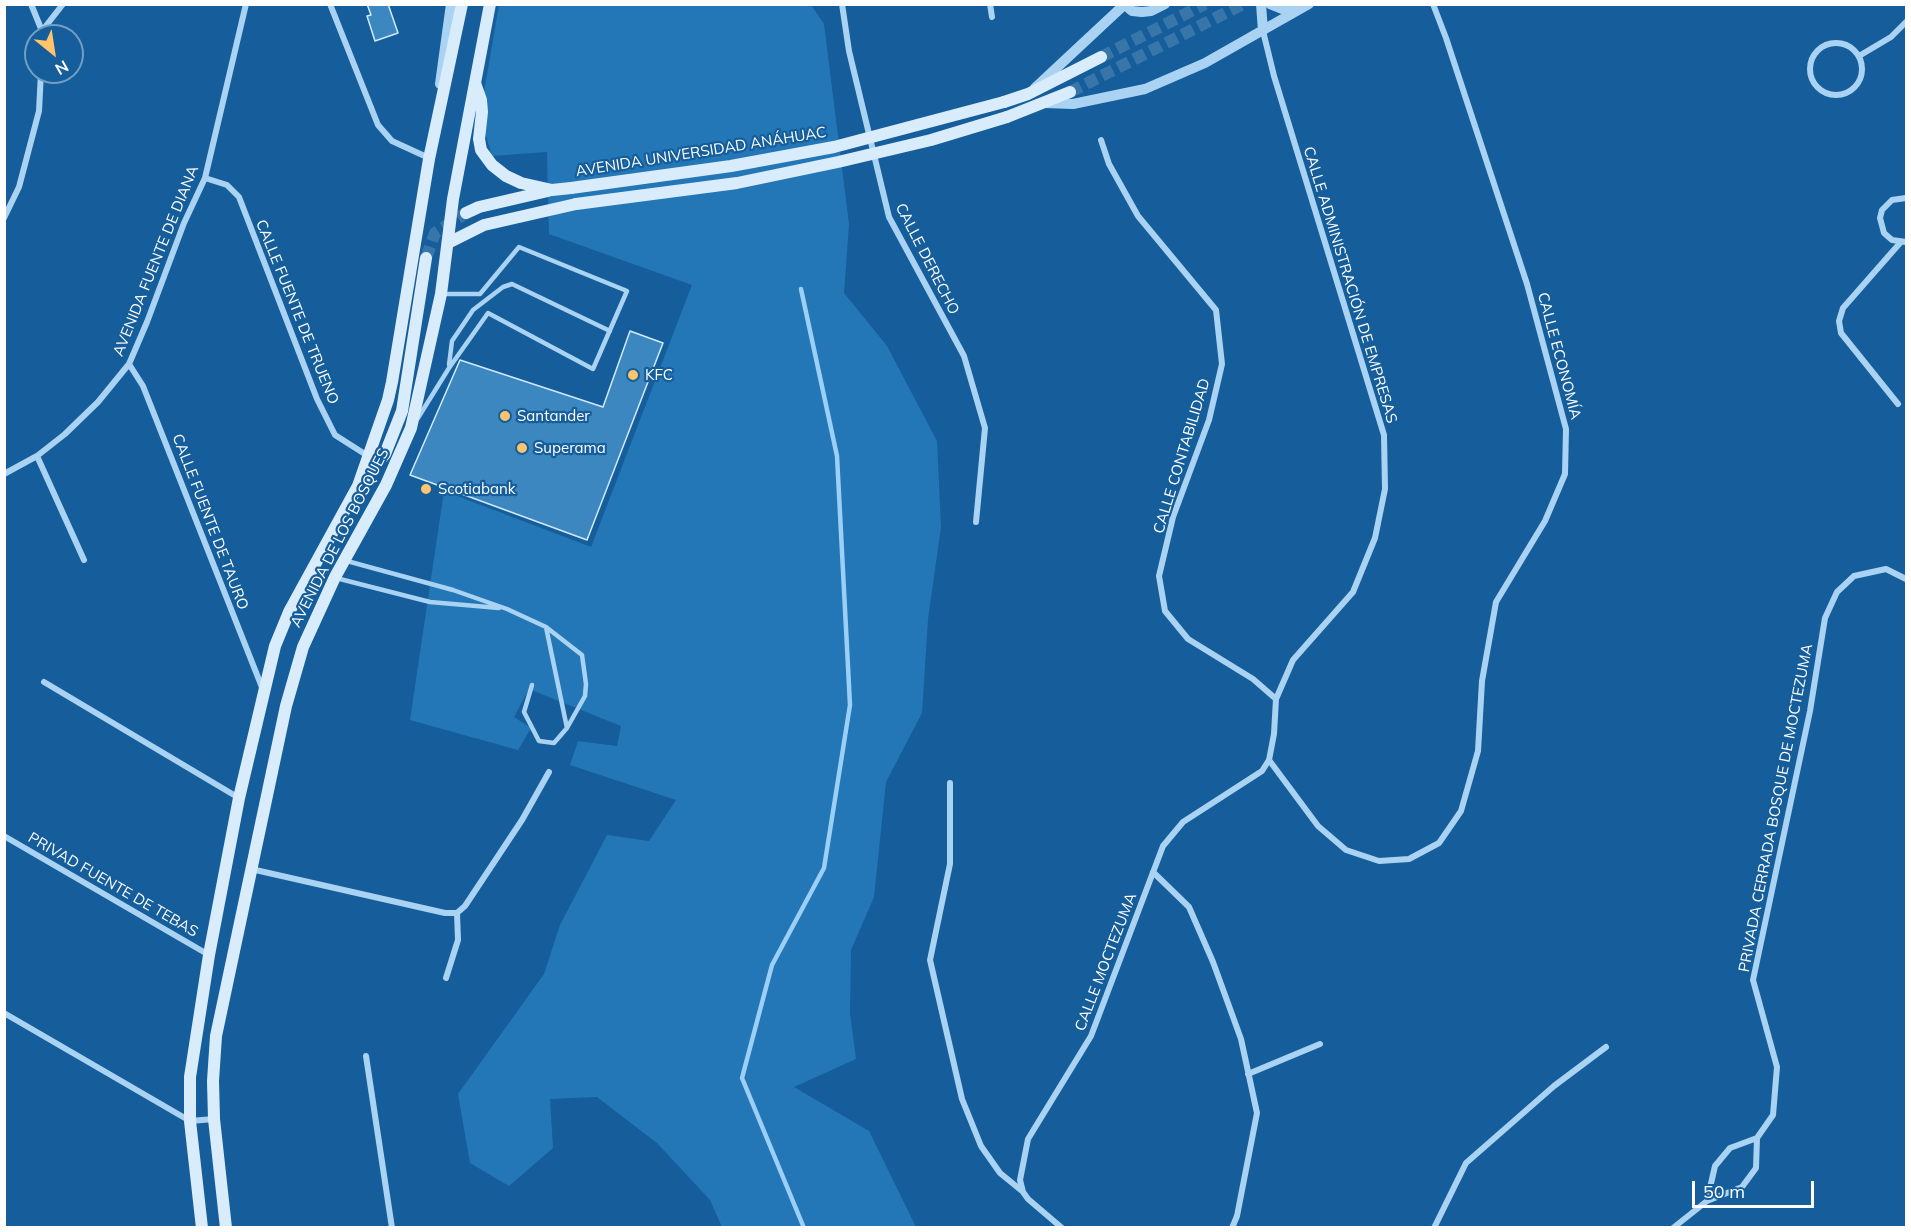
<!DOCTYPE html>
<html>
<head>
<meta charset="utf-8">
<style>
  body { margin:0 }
  #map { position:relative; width:1911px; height:1232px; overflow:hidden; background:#155e9b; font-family:Mulish,sans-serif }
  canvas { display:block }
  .frame { position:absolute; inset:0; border:6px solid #fff; pointer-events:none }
  .north { position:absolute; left:24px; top:24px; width:60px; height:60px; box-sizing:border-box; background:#155e9b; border:2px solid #739ec3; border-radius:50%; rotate:150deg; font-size:16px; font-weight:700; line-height:24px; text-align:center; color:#fff }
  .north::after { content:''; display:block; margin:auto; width:21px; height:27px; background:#ffc46c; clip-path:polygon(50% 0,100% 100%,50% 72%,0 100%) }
  .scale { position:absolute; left:1692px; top:1181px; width:122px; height:27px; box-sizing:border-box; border:3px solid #fff; border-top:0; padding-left:8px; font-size:18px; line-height:21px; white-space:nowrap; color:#fff; -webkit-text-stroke:4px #155e9b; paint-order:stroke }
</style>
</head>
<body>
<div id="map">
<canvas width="1911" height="1232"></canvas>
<div class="frame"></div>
<div class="north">N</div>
<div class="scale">50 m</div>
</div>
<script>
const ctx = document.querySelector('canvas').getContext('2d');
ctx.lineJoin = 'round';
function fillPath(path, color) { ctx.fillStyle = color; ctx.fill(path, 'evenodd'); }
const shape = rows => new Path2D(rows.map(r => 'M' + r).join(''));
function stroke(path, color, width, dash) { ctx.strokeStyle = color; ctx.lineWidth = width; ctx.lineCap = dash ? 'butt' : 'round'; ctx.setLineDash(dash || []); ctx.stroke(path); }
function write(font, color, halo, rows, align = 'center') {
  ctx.font = font + ' Mulish,sans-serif'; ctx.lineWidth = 4.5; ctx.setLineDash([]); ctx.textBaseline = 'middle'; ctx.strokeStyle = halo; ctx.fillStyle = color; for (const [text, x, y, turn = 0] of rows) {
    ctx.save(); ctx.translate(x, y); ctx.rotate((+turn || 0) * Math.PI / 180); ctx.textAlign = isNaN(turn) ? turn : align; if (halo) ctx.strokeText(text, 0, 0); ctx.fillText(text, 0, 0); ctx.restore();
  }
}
fillPath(shape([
  [499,5,811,5,824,24,849,224,844,293,887,346,937,441,941,527,928,619,922,713,886,782,874,897,851,950,850,1014,856,1059,794,1087,869,1131,916,1227,722,1227,710,1200,657,1143,597,1097,550,1099,553,1148,509,1186,470,1163,458,1094,544,974,560,925,607,835,649,841,676,800,570,765,578,741,617,746,621,726,529,689,514,717,531,728,518,750,410,720,444,491,591,547,692,285,549,234,547,152,492,156,480,115]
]), '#2477b7');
stroke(shape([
  [801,289,837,456,850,705,824,868,772,965,742,1078,804,1228]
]), '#9ccff5', 4.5);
const building = shape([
  [367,4,388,4,398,33,375,41,367,16,371,15,367,4],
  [630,331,663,343,587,540,410,475,460,360,603,407,630,331]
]);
fillPath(building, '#3d87c1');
stroke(building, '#d2eafd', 1.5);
stroke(shape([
  [1101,57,1205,4],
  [1070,92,1243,4],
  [426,258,435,233,466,213]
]), '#3876aa', 12, [12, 6]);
stroke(shape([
  [449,365,452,341,473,310,503,287,512,284,610,331],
  [418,418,449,368,488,313,593,369,627,291,519,247,480,294,441,294],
  [347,561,453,590,507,609,546,627,582,655,586,684,585,696,567,728,554,743,539,741,524,712,532,685],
  [336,578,430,602,499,608],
  [546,627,567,728]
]), '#aad3f3', 4.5);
stroke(shape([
  [31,4,42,31,42,36],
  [330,4,378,125,392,141,429,158],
  [842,4,849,51,889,217,964,356,985,428,976,522],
  [990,4,992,17],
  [42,31,63,4],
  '1810 69a26 26 0 1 1 52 0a26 26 0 1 1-52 0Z',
  [1859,56,1891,37,1906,22],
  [1101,140,1109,164,1138,216,1216,310,1222,364,1209,420,1173,517,1159,576,1165,611,1188,639,1253,679,1276,699],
  [205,178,227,185,239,197,317,399,335,435,368,456],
  [1906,198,1892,200,1882,210,1880,218,1884,233,1892,240,1906,242],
  [4,218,19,187,39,111,41,72],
  [129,364,143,386,263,690],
  [1898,404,1841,333,1839,321,1843,308,1900,243],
  [37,456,84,560],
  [4,474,37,456,65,434,98,402,129,364,147,322,184,223,205,178,246,4],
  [44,682,239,798],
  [1269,760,1318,826,1346,850,1379,861,1409,859,1439,843,1461,811,1478,751,1482,681,1496,602,1545,521,1565,474,1566,429,1527,284,1446,38,1433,4],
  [950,783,950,864,930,960,962,1099,981,1146,1000,1173,1022,1191],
  [4,836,209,955],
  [251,869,445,913,457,913,465,906,522,820,549,772],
  [1153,872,1189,907,1213,962,1241,1039,1257,1113,1237,1216,1232,1228],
  [446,978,458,940,457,913],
  [4,1013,190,1121,214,1119],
  [366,1056,392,1228],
  [1248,1074,1320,1044],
  [1707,1201,1715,1166,1730,1148,1757,1138],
  [1062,1228,1028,1199,1023,1192,1020,1180,1028,1139,1091,1036,1163,846,1183,822,1262,771,1269,760,1274,734,1276,699,1293,660,1353,592,1375,538,1385,489,1384,435,1274,76,1263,31],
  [1434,1228,1466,1163,1554,1086,1606,1047],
  [1673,1228,1707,1201,1742,1187,1756,1168,1757,1138,1773,1115,1777,1067,1753,980,1810,711,1825,618,1837,592,1854,576,1886,569,1906,579]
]), '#aad3f3', 6);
stroke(shape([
  [1261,4,1263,31],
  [1270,4,1285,10,1296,9],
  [1125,5,1132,11,1142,12,1151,11,1165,4],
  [440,84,451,4],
  [1035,88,1125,4],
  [1044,103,1073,104,1145,89,1205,63,1309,4]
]), '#aad3f3', 10);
stroke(shape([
  [475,83,481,100,482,112,479,139,481,150,492,165,506,176,521,183,552,190,571,188],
  [1004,102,1028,94,1101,57],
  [1007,117,1070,92],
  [466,213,479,207,548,191],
  [448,243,484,225,576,204],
  [362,481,385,454,402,411,426,258],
  [202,1228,190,1121,190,1077,209,955,239,798,275,646,289,612,358,486,388,400,392,382,429,159,462,4],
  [226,1228,214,1119,213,1081,216,1036,286,706,303,647,335,577,386,485,411,428,441,294,453,199,490,4]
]), '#d9ecfc', 12);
stroke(shape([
  [571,188,731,166,834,147,1004,102],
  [576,204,737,183,838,162,931,140,1007,117]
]), '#d9ecfc', 12);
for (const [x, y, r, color] of [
  [633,375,6,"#ffc46c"],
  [505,416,6,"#ffc46c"],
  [522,448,6,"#ffc46c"],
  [426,489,6,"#ffc46c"]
]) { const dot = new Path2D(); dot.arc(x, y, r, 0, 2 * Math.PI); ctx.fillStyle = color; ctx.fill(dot); stroke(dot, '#155e9b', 2); }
write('15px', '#fff', '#155e9b', [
  ["AVENIDA UNIVERSIDAD ANÁHUAC",701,152,-9],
  ["CALLE DERECHO",927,259,63],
  ["AVENIDA FUENTE DE DIANA",156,261,-68],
  ["CALLE ADMINISTRACIÓN DE EMPRESAS",1350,285,73],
  ["CALLE FUENTE DE TRUENO",297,312,68],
  ["CALLE ECONOMÍA",1559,356,75],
  ["CALLE CONTABILIDAD",1182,456,-73],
  ["CALLE FUENTE DE TAURO",210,522,69],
  ["AVENIDA DE LOS BOSQUES",340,538,-63],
  ["PRIVADA CERRADA BOSQUE DE MOCTEZUMA",1776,808,-79],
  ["PRIVAD FUENTE DE TEBAS",113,885,30],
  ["CALLE MOCTEZUMA",1106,962,-69]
]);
write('15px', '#fff', '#155e9b', [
  ["KFC",645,375],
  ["Santander",517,416],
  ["Superama",534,448],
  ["Scotiabank",438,489]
], 'left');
</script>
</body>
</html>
